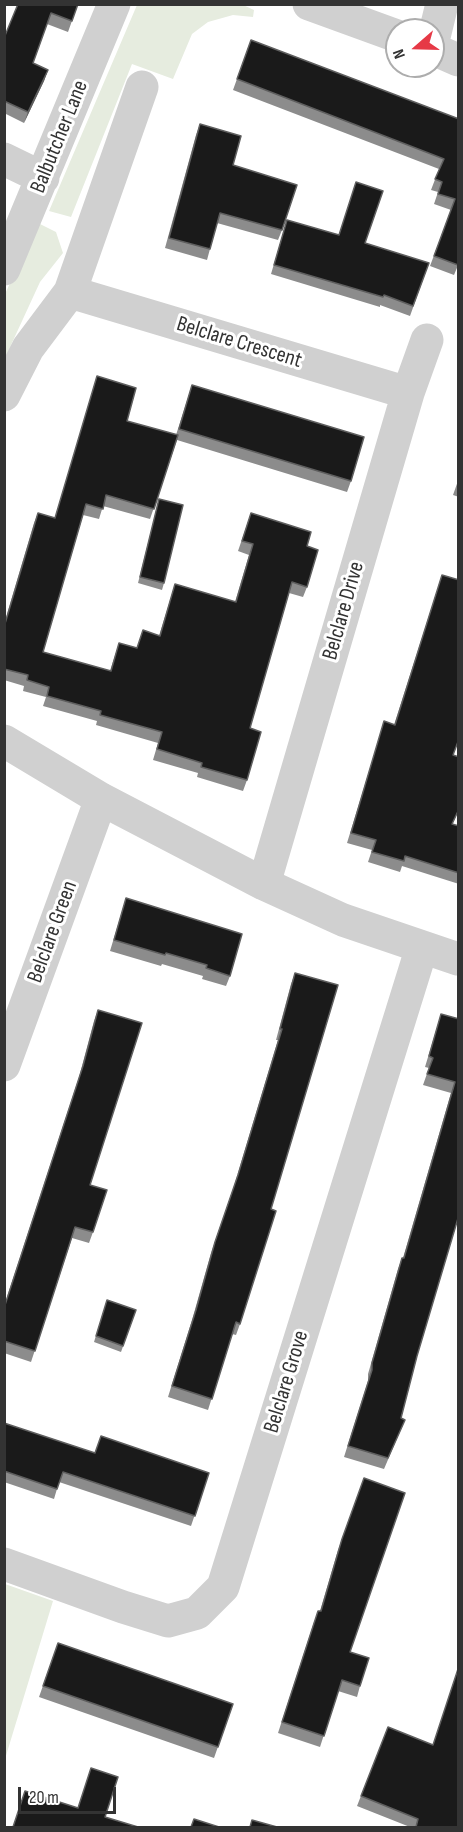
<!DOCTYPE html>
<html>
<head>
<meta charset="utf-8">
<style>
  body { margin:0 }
  #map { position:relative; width:463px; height:1832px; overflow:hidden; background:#fff; font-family:"Sofia Sans Condensed",sans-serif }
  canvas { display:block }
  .frame { position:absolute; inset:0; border:6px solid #333; pointer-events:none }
  .north { position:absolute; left:385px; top:18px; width:60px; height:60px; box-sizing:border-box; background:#fff; border:2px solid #adadad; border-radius:50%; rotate:250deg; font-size:16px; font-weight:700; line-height:24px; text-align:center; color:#333 }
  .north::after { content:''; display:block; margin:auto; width:21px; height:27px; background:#e63946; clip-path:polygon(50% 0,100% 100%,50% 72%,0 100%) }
  .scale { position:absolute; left:18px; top:1787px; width:98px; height:27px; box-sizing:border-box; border:3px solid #333; border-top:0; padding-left:8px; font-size:18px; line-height:21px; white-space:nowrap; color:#333; -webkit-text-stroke:4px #fff; paint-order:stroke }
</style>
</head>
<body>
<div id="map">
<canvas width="463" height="1832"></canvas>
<div class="frame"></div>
<div class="north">N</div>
<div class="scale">20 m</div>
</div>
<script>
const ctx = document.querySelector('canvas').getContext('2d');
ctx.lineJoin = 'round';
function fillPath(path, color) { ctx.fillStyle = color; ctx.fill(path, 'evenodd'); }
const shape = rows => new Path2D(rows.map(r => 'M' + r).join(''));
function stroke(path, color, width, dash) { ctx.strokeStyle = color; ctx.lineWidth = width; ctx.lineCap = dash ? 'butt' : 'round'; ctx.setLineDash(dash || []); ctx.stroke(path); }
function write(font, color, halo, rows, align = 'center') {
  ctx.font = font + ' "Sofia Sans Condensed",sans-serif'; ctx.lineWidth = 6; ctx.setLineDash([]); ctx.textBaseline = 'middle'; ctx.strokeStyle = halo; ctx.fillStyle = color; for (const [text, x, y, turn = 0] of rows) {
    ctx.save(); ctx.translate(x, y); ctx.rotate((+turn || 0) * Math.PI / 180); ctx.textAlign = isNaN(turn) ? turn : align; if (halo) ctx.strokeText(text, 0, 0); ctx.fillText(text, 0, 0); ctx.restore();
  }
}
fillPath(shape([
  [241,4,254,10,253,17,233,15,208,22,192,34,173,79,132,64,71,217,49,211,137,5],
  [38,223,56,232,63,253,40,282,5,358,5,294],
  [5,1584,53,1601,5,1759,4,1584]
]), '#e6ecdf');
stroke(shape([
  [309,4,397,36],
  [433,41,442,4],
  [433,49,458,60],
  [4,159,43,178],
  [4,269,114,4],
  [70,292,408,393],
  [4,395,28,348,70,292,142,87],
  [4,741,101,799,264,884,343,920,458,959],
  [264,884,408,393,427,340],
  [4,1065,101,799],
  [4,1564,123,1607,168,1621,197,1613,223,1587,422,947]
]), '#d0d0d0', 33);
fillPath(shape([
  [18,4,78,4,68,32,47,24,33,63,48,70,44,81,24,123,4,113,4,38],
  [251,40,459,119,459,263,454,275,430,266,451,210,434,204,438,192,431,190,439,169,233,90],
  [200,124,233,165,282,230,278,240,217,223,207,260,165,248,196,135],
  [287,220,429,263,410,316,380,305,380,307,271,274],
  [97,376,127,421,176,435,192,385,351,481,347,492,177,440,150,519,103,506,99,519,83,515,43,652,110,671,119,643,137,648,143,630,159,636,175,584,235,602,249,555,238,551,251,513,307,546,307,587,303,597,289,593,250,728,247,780,243,791,197,777,198,773,153,760,158,743,96,725,97,721,43,706,46,697,23,691,24,686,4,680,4,624,34,523,38,513,55,518],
  [459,478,459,497,453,495],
  [159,499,164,583,162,590,138,583],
  [442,575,453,755,459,757,459,810,452,825,459,826,459,884,402,866,400,872,368,862,372,850,347,843,381,732,384,721,394,725],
  [126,898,230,976,226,986,202,979,203,976,162,964,161,966,110,951],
  [295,973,271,1209,240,1324,236,1335,232,1334,208,1410,168,1397,192,1320,211,1253,234,1186,278,1040,276,1040,291,984],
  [98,1010,90,1185,93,1232,89,1243,72,1238,31,1362,4,1353,4,1306,79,1077,94,1021],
  [441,1014,459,1019,459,1215,417,1356,401,1418,405,1420,384,1469,344,1457,368,1381,368,1374,398,1269,402,1258,403,1258,451,1093,423,1085,429,1068,425,1067],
  [107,1300,136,1310,121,1352,94,1342],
  [4,1423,95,1453,209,1473,191,1526,59,1482,54,1499,4,1482],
  [364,1478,350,1652,360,1686,357,1697,338,1691,320,1747,278,1733,314,1622,320,1611,338,1550],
  [58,1643,233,1704,214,1758,39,1697],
  [388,1727,433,1745,459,1827,410,1827,357,1806]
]), '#8c8c8c');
fillPath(shape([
  [48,70,44,81,24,123,28,112]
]), '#5f5f5f');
const building = shape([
  [18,4,78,4,72,21,51,13,33,63,48,70,28,112,4,101,4,38,18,4],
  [251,40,459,119,458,265,434,256,455,199,438,194,442,182,435,179,444,159,237,79,251,40],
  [200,124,241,136,233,165,297,185,282,230,220,213,210,249,169,238,200,124],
  [356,182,383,191,365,243,429,263,413,306,384,295,383,297,274,265,287,220,339,235,356,182],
  [97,376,136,388,127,421,178,435,154,509,106,495,103,509,86,504,43,652,111,671,119,643,137,648,143,630,160,636,175,584,236,602,253,544,242,541,251,513,311,532,307,546,318,550,307,587,292,582,250,728,261,732,247,780,201,767,202,763,157,749,162,732,100,715,101,711,47,696,49,687,27,680,28,675,4,669,4,627,38,513,55,518,97,376],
  [192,385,364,437,351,481,179,429,192,385],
  [159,499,183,505,164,583,140,577,159,499],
  [442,575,459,580,459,739,453,755,459,757,459,809,452,824,459,826,459,873,405,856,404,861,372,852,376,840,351,833,384,721,395,725,442,575],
  [126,898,242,934,230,976,206,968,207,965,166,953,165,955,114,940,126,898],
  [295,973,338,985,271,1209,276,1211,240,1324,236,1322,212,1399,172,1386,196,1310,215,1242,238,1175,282,1029,280,1029,295,973],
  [98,1010,142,1023,90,1185,107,1190,93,1232,75,1227,35,1351,4,1341,4,1308,83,1066,98,1010],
  [441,1014,459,1019,459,1215,417,1356,401,1418,405,1420,388,1458,348,1446,372,1370,372,1363,402,1258,404,1258,455,1082,427,1074,433,1058,429,1056,441,1014],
  [107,1300,136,1310,123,1346,96,1336,107,1300],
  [4,1423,95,1453,101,1436,209,1473,195,1516,63,1472,57,1489,4,1471,4,1423],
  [364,1478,405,1493,350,1652,369,1658,360,1686,342,1680,324,1736,282,1722,318,1611,321,1611,342,1539,364,1478],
  [58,1643,233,1704,218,1747,43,1686,58,1643],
  [459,1666,459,1827,416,1827,418,1819,361,1796,388,1727,433,1745,459,1666],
  [91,1768,118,1777,105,1817,138,1827,13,1827,25,1791,78,1808,91,1768],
  [194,1819,219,1827,191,1827,194,1819],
  [252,1820,277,1827,250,1827,252,1820]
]);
fillPath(building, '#1a1a1a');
stroke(building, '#5f5f5f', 1.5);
write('22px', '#333', '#fff', [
  ["Balbutcher Lane",60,137,-68],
  ["Belclare Crescent",239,343,17],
  ["Belclare Drive",344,611,-74],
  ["Belclare Green",53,932,-70],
  ["Belclare Grove",287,1382,-73]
]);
</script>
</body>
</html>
